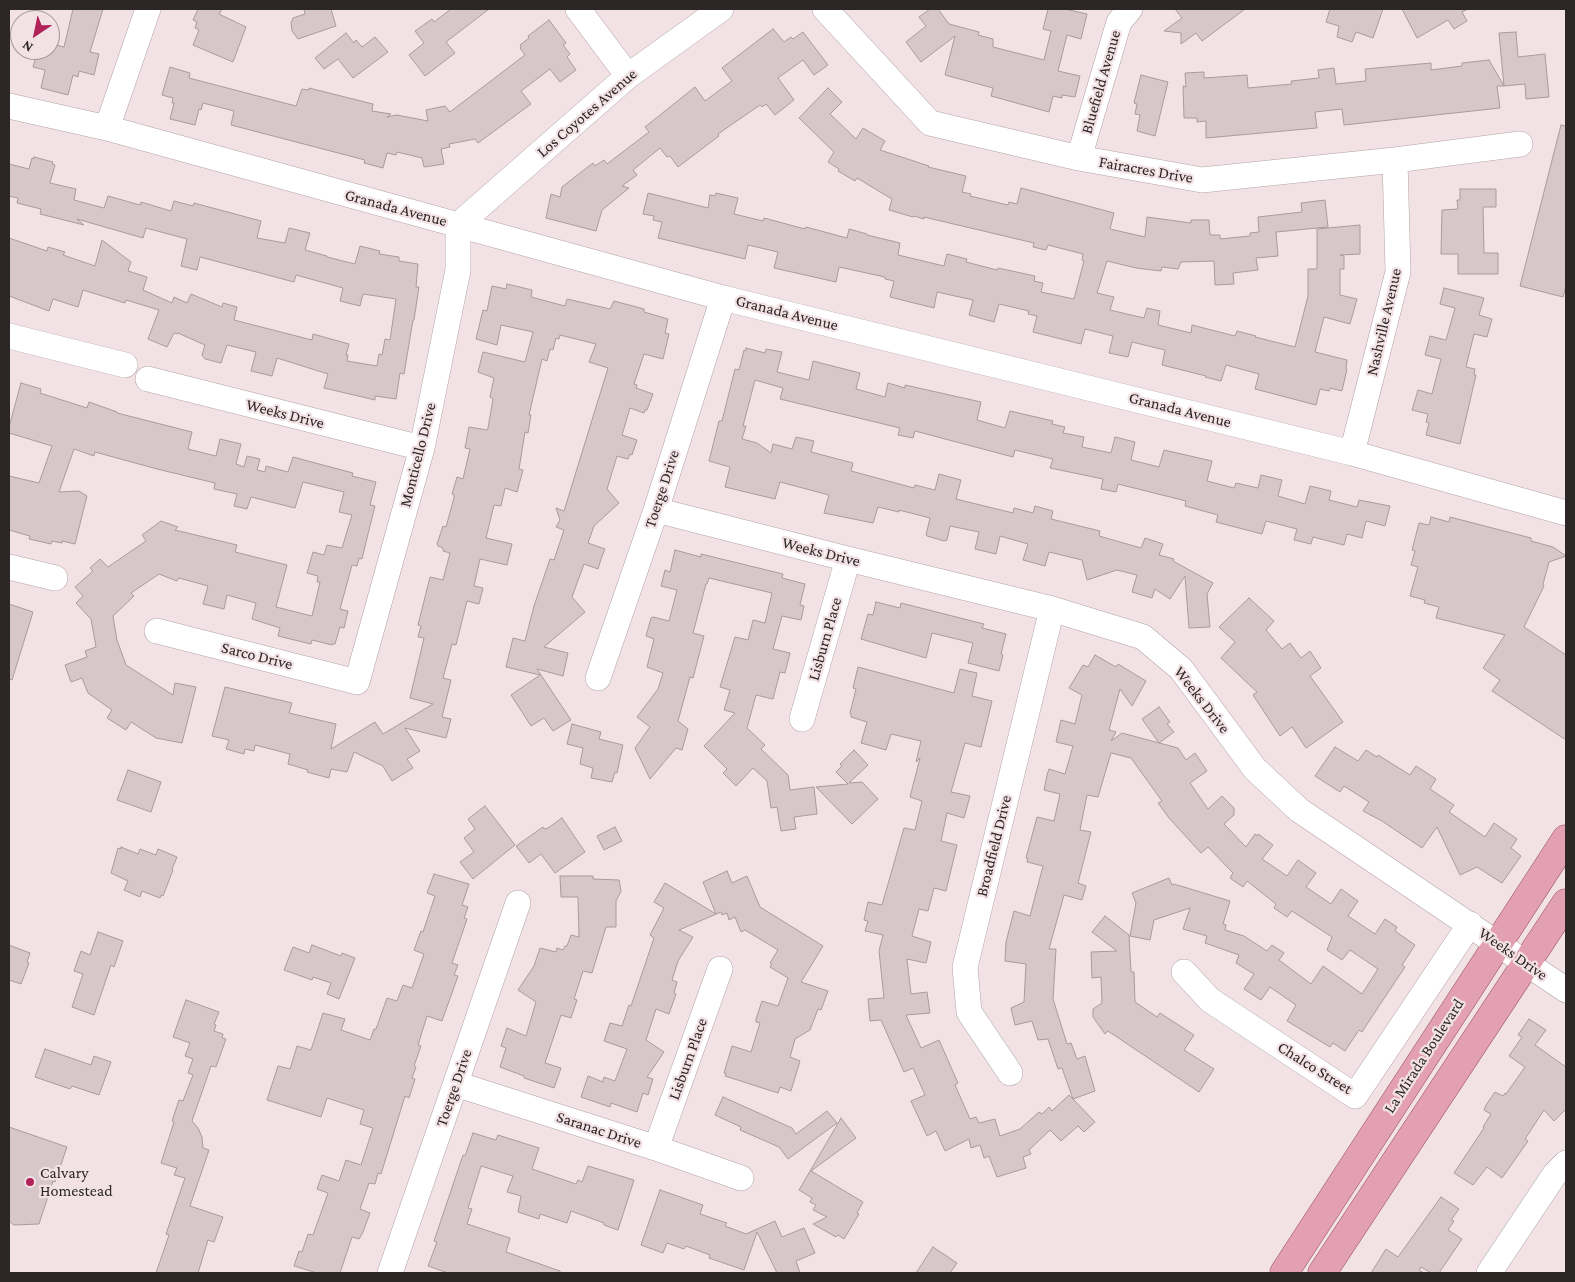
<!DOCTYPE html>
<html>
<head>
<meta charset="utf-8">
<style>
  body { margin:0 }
  #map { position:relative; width:1575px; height:1282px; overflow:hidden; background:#f2e2e5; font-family:"Crimson Pro",serif }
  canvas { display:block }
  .frame { position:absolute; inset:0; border:10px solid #2c2627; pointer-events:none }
  .north { position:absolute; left:10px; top:10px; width:50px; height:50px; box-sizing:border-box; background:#f2e2e5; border:1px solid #a39799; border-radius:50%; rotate:214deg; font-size:14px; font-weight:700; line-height:20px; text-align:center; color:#2c2627 }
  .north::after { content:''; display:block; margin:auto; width:18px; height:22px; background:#b12258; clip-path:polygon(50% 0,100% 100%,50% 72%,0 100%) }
</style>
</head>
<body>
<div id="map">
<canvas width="1575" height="1282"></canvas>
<div class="frame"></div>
<div class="north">N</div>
</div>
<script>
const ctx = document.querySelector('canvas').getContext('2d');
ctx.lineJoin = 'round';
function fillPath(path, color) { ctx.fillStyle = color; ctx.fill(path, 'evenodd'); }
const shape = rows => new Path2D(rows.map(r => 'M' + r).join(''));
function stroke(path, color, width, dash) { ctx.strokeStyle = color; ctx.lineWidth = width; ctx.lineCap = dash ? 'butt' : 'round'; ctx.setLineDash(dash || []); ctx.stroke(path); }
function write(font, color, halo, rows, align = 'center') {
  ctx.font = font + ' "Crimson Pro",serif'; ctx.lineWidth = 4.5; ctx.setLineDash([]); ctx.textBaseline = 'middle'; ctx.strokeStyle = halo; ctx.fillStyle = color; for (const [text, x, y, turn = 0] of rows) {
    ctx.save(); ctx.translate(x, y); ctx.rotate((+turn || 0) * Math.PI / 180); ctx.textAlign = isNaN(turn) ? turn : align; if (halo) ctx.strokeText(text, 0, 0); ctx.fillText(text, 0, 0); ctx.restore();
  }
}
const building = shape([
  [73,9,103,9,90,52,99,54,94,75,79,71,78,77,73,75,68,95,41,88,45,70,33,67,38,50,51,50,53,44,64,47,73,9],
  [198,9,222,9,219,14,246,27,233,62,193,45,199,30,195,28,197,22,193,20,198,9],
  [304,9,331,9,336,26,298,39,292,31,291,23,293,18,305,14,304,9],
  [451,9,489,9,446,42,455,53,425,76,409,55,424,43,415,31,432,19,434,22,451,9],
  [930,9,938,9,949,24,979,32,978,35,993,39,993,47,1044,60,1051,31,1043,29,1048,9,1065,9,1087,14,1081,39,1067,35,1058,71,1080,76,1075,97,1062,95,1062,98,1053,96,1049,112,991,96,993,88,945,75,955,36,921,62,906,42,926,26,919,17,930,9],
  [1175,9,1245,9,1202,41,1196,33,1181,44,1181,33,1164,31,1182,18,1175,9],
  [1330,9,1383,9,1373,38,1356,32,1352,42,1337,37,1339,26,1326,22,1330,9],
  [1402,9,1468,9,1462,12,1467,21,1454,29,1448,20,1417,38,1402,9],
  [549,20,566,43,563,45,570,54,567,57,576,70,560,82,550,69,521,91,531,104,478,143,475,139,449,144,450,147,441,149,444,164,424,167,422,158,397,152,396,155,387,153,383,168,364,163,365,160,231,125,234,111,203,103,201,110,199,109,195,125,170,119,174,103,172,103,173,98,162,95,170,67,190,73,189,78,296,106,302,89,309,90,309,88,373,104,372,111,391,114,387,117,397,115,428,121,426,110,445,106,450,112,525,55,520,48,521,47,520,45,529,38,528,36,549,20],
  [773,29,784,42,791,37,793,39,803,32,828,65,814,75,803,60,778,78,794,100,775,115,766,104,762,107,760,105,718,134,719,136,678,167,670,156,667,157,660,148,633,170,637,175,622,186,629,188,602,210,596,231,546,218,551,194,560,197,562,187,593,163,595,166,604,160,607,164,649,132,645,127,695,87,705,101,732,81,722,68,773,29],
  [1516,32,1518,57,1545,54,1549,97,1526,99,1525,84,1504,86,1499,33,1516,32],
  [346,33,354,43,356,40,362,47,375,37,388,52,353,78,338,59,324,69,315,58,346,33],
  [1489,60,1504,86,1497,86,1500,108,1344,125,1342,109,1315,112,1317,128,1206,138,1206,121,1197,122,1197,118,1184,118,1183,86,1186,87,1185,73,1204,72,1204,78,1247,75,1248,88,1292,84,1291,81,1319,78,1318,70,1334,68,1336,84,1365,81,1366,80,1365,69,1431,63,1431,70,1462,66,1462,63,1489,60],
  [1141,75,1168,82,1155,136,1137,131,1140,115,1135,114,1137,104,1134,103,1141,75],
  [828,88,842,102,830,114,856,139,863,128,885,141,880,150,929,166,928,167,966,176,962,192,971,194,970,196,1008,205,1009,202,1017,204,1021,188,1114,213,1110,229,1145,237,1147,217,1191,223,1191,220,1209,220,1210,235,1220,235,1220,239,1250,236,1250,233,1259,232,1258,217,1302,212,1301,203,1325,200,1328,227,1276,232,1278,256,1256,258,1258,270,1233,273,1234,284,1215,285,1214,261,1181,262,1178,269,1162,267,1161,271,1136,268,1107,261,1097,293,1114,297,1110,310,1144,318,1147,308,1160,311,1158,325,1191,333,1192,325,1235,336,1237,331,1256,336,1255,337,1295,347,1308,296,1308,269,1317,269,1317,229,1360,225,1360,254,1340,255,1344,256,1344,269,1340,269,1340,295,1357,299,1350,324,1324,317,1315,352,1347,360,1346,369,1347,369,1342,391,1330,388,1329,391,1320,389,1316,405,1255,389,1259,374,1226,365,1221,381,1205,377,1206,376,1162,365,1165,350,1132,342,1128,357,1109,353,1113,336,1085,329,1081,344,1033,332,1037,316,1028,314,1029,311,999,304,994,322,969,315,973,300,937,292,934,308,890,297,894,281,885,279,885,277,839,267,836,282,774,268,778,252,748,245,745,259,658,238,662,222,653,220,654,216,643,214,648,193,708,208,710,195,715,196,716,193,738,198,734,214,763,221,764,218,805,229,806,227,847,238,849,229,867,234,867,235,900,243,898,255,944,266,947,254,967,259,966,262,997,270,998,268,1035,276,1034,281,1043,283,1041,292,1074,299,1084,261,1082,260,1083,254,1048,245,1046,250,1033,247,1034,243,924,217,924,219,914,216,913,217,889,210,892,199,857,178,855,181,838,171,839,169,828,162,834,152,799,118,828,88],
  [1561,125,1566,126,1566,286,1563,297,1520,286,1561,125],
  [34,157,53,162,52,164,55,165,50,183,76,189,74,200,104,208,108,196,140,205,141,202,171,211,174,201,193,206,194,203,261,221,257,238,285,243,289,228,310,233,305,250,327,256,327,257,355,264,360,246,380,251,379,254,399,257,399,261,418,264,416,287,419,287,414,320,413,320,404,374,400,373,396,399,375,396,375,400,324,388,328,374,277,358,272,376,251,371,256,352,227,345,221,363,205,359,202,355,205,345,178,333,177,334,174,333,167,347,148,339,159,310,126,300,125,303,83,290,78,307,53,299,49,311,9,296,9,238,47,251,48,247,65,252,63,255,95,266,102,240,131,262,128,271,147,277,143,290,172,303,174,297,187,303,191,294,222,307,223,303,237,307,234,320,312,340,313,334,349,344,346,355,348,355,347,361,377,366,379,354,382,355,385,339,390,340,396,299,363,294,360,306,340,301,343,288,296,275,294,282,200,257,197,270,181,266,187,239,146,228,143,238,77,219,84,225,40,214,41,209,17,203,18,198,9,196,9,164,29,169,32,158,34,159,34,157],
  [1460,189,1496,189,1496,207,1483,207,1484,253,1498,253,1498,274,1458,274,1458,254,1441,254,1442,210,1458,209,1457,200,1460,200,1460,189],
  [507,284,532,290,531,297,565,306,567,299,610,309,614,301,644,309,644,312,668,319,665,333,669,334,663,359,644,354,634,384,637,385,636,388,653,394,647,410,645,410,644,413,630,408,622,435,637,440,632,455,630,454,628,459,617,456,607,489,619,503,594,526,588,543,605,549,601,559,598,569,584,564,572,597,585,612,544,647,568,653,563,676,537,669,571,720,553,731,544,718,531,726,511,695,540,675,506,667,513,638,525,641,534,606,550,559,554,560,564,530,556,527,560,520,556,508,564,511,608,368,589,362,596,344,560,335,559,339,556,338,553,350,550,349,547,361,542,359,529,415,531,415,528,433,525,432,519,469,523,470,517,492,505,488,501,506,494,505,486,538,512,544,507,565,480,559,474,586,483,588,479,604,467,601,456,645,452,644,443,678,451,680,442,717,451,719,446,738,405,728,420,751,407,759,413,768,392,781,383,766,354,752,347,772,331,769,329,778,307,772,308,770,288,764,290,754,255,745,254,751,245,749,244,754,226,749,229,740,212,736,225,687,292,703,289,713,336,724,331,749,375,722,383,734,433,704,410,698,424,638,418,637,421,626,418,625,430,577,443,580,450,553,443,551,443,548,438,546,437,544,443,526,446,527,454,498,454,494,452,494,457,477,463,479,470,449,465,448,469,427,487,430,488,428,493,399,490,397,494,378,478,372,483,352,525,362,533,332,501,325,497,345,476,339,483,310,487,311,492,286,506,289,507,284],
  [1444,288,1484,298,1479,315,1492,319,1487,337,1474,334,1466,367,1475,369,1474,375,1476,375,1460,444,1426,435,1429,423,1426,422,1428,414,1412,410,1418,390,1432,394,1441,359,1425,355,1430,336,1446,340,1455,308,1440,304,1444,288],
  [746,348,765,353,766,349,782,352,777,372,809,380,813,361,860,373,856,389,885,397,888,383,905,388,905,385,981,402,977,420,1005,428,1010,411,1053,421,1052,424,1065,427,1063,433,1084,437,1082,447,1111,453,1115,437,1135,442,1131,460,1159,467,1164,450,1212,461,1207,481,1234,488,1236,483,1258,488,1261,475,1282,480,1278,496,1305,504,1310,486,1331,491,1329,500,1357,507,1359,500,1390,506,1385,526,1366,521,1362,538,1347,534,1344,545,1313,537,1311,544,1294,540,1297,529,1266,521,1262,534,1216,522,1218,515,1185,506,1186,501,1118,484,1116,492,1101,489,1103,479,1050,468,1053,459,1015,450,1013,457,915,431,913,438,898,435,900,428,780,399,783,388,755,380,743,426,746,426,742,439,757,443,771,453,773,444,792,449,796,437,814,441,811,452,853,463,851,471,914,488,915,485,935,490,939,474,961,480,956,499,1013,513,1014,508,1033,513,1035,506,1053,511,1051,519,1100,531,1099,536,1141,548,1145,538,1163,544,1159,555,1174,559,1173,561,1213,583,1207,594,1210,627,1189,628,1185,576,1170,599,1155,589,1152,598,1132,592,1137,575,1117,570,1087,580,1082,560,1049,552,1045,566,1023,560,1028,544,1000,536,996,554,975,549,979,532,950,526,947,540,944,541,927,536,926,535,930,518,899,510,899,512,878,507,873,523,824,513,829,495,780,482,775,499,725,487,730,467,709,461,719,421,722,421,735,369,739,370,744,350,746,351,746,348],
  [21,383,41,389,40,393,87,408,89,402,117,412,117,413,192,432,188,449,216,456,220,439,241,444,236,464,244,467,247,456,260,459,257,470,265,472,266,466,288,472,293,457,353,473,352,476,376,482,370,505,375,506,367,538,362,559,359,558,357,566,352,565,340,609,348,611,344,628,340,627,335,644,332,644,332,645,312,640,311,644,278,636,280,628,252,619,256,603,227,595,224,609,203,604,208,586,179,578,177,581,159,574,131,593,134,596,113,616,117,640,126,665,173,695,175,683,196,687,182,743,156,738,131,722,126,730,107,718,112,710,88,693,82,678,71,682,65,665,87,657,85,651,96,647,91,619,76,603,83,596,75,587,93,571,90,568,100,559,108,567,146,541,142,535,161,521,178,527,175,530,237,545,235,552,287,565,276,607,312,616,320,582,317,582,318,576,307,573,313,552,324,555,327,545,342,548,352,515,339,512,344,492,303,482,295,508,251,497,247,509,234,506,237,494,214,489,215,483,157,469,95,452,94,456,74,449,59,492,79,491,87,496,75,544,62,541,62,543,52,541,51,544,29,539,30,536,9,530,9,476,39,483,52,446,9,433,9,427,21,383],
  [1431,517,1449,522,1450,517,1531,538,1531,541,1553,547,1566,556,1549,562,1543,584,1544,586,1524,627,1566,655,1566,740,1492,691,1500,680,1483,668,1505,635,1436,618,1439,607,1424,603,1425,600,1410,596,1418,567,1411,565,1415,551,1412,550,1419,523,1429,525,1431,517],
  [675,550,701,557,701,554,783,574,782,578,805,584,800,605,804,606,801,620,782,616,773,649,790,653,785,673,780,672,773,699,756,695,747,728,765,745,761,749,788,775,790,790,814,787,817,814,794,817,796,829,781,831,777,807,771,808,767,781,753,768,736,786,723,773,727,769,704,746,735,713,724,710,730,690,720,687,735,637,748,640,753,620,765,623,772,593,709,578,707,584,706,584,693,633,704,636,693,678,690,677,678,721,688,729,682,750,676,748,650,779,635,748,650,727,637,717,658,689,663,673,647,667,654,639,646,636,651,618,653,617,669,621,677,590,661,586,665,570,670,572,675,550],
  [1249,598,1274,621,1266,630,1282,649,1290,643,1301,658,1310,651,1321,668,1310,676,1343,722,1306,748,1292,727,1280,736,1253,695,1257,692,1221,658,1235,642,1219,627,1249,598],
  [876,602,900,608,901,603,984,624,982,628,1006,634,1001,654,1003,655,999,671,968,663,973,643,932,633,926,658,861,639,868,614,873,615,876,602],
  [9,604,33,612,12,680,9,679,9,604],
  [1095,655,1116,667,1118,664,1146,681,1132,706,1120,689,1109,730,1116,732,1111,741,1122,733,1178,748,1186,760,1195,753,1207,771,1190,783,1208,809,1222,796,1234,808,1234,815,1224,824,1246,847,1255,834,1257,836,1258,834,1273,845,1262,859,1287,876,1298,860,1316,873,1306,887,1331,904,1341,889,1358,901,1348,916,1375,934,1385,919,1397,927,1395,931,1415,945,1402,965,1405,967,1379,1006,1362,1032,1359,1030,1345,1051,1333,1043,1330,1047,1287,1021,1296,1005,1270,987,1261,1000,1244,989,1254,974,1236,963,1239,955,1205,943,1207,936,1183,929,1190,908,1154,920,1150,940,1130,936,1136,903,1132,893,1169,878,1172,885,1174,884,1230,901,1223,924,1226,925,1225,930,1244,936,1267,951,1272,945,1284,953,1279,960,1311,984,1323,966,1362,994,1378,969,1350,950,1342,960,1327,950,1332,937,1292,911,1287,917,1274,908,1276,904,1247,881,1243,887,1230,878,1233,873,1208,847,1201,853,1169,818,1158,803,1162,801,1131,758,1111,753,1098,797,1087,795,1080,830,1091,832,1078,883,1086,886,1082,900,1064,895,1049,949,1056,949,1053,999,1067,1044,1071,1043,1077,1059,1085,1056,1095,1091,1073,1099,1095,1122,1084,1132,1078,1126,1061,1141,1050,1130,1029,1150,1031,1154,1023,1157,1026,1168,997,1177,989,1156,984,1158,980,1145,971,1148,969,1139,945,1151,936,1131,927,1136,911,1101,925,1095,913,1068,904,1072,881,1020,870,1021,868,999,884,998,879,951,883,935,865,931,868,921,864,920,868,902,882,905,904,828,915,830,922,801,910,797,920,758,916,762,921,741,891,734,886,750,861,743,867,722,851,717,851,714,850,713,856,689,853,688,858,667,954,693,960,669,977,673,972,696,992,701,981,747,965,743,951,792,970,796,964,818,947,813,941,841,957,845,946,891,934,888,928,911,919,909,912,936,931,942,926,963,907,959,911,994,927,992,930,1013,906,1015,921,1048,939,1040,958,1083,955,1085,970,1119,976,1117,979,1123,995,1119,1000,1136,1020,1129,1039,1112,1042,1114,1049,1107,1052,1111,1069,1095,1073,1099,1062,1068,1058,1069,1048,1039,1038,1040,1032,1021,1015,1025,1011,1008,1024,1002,1026,964,1005,961,1006,942,1014,911,1030,916,1043,866,1027,862,1028,859,1026,858,1037,817,1054,821,1060,794,1044,790,1047,775,1049,769,1065,774,1073,746,1056,742,1061,720,1075,724,1082,695,1069,688,1083,665,1088,667,1095,655],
  [1159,707,1170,722,1167,724,1174,732,1159,743,1142,719,1159,707],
  [572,724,601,732,599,739,623,745,617,773,615,772,612,782,591,778,593,768,580,764,583,748,567,744,572,724],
  [1335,747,1358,761,1366,750,1377,757,1378,755,1410,775,1416,766,1436,779,1430,789,1454,805,1449,812,1485,837,1494,823,1517,839,1511,848,1521,856,1502,883,1477,867,1460,875,1437,827,1422,848,1382,821,1363,811,1369,802,1344,786,1340,792,1315,776,1335,747],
  [854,750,868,765,849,783,862,782,878,799,852,824,816,787,848,784,836,772,842,766,840,764,854,750],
  [128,770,161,782,151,812,117,800,128,770],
  [485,806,515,845,473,879,460,862,474,852,464,838,475,829,468,819,485,806],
  [562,818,585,852,555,873,541,854,529,863,516,846,543,827,544,829,548,828,562,818],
  [615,827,622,841,604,850,597,836,615,827],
  [121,847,138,854,140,849,156,855,158,849,177,857,172,869,173,870,163,896,161,895,160,898,142,891,140,897,124,890,128,881,111,873,118,848,121,849,121,847],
  [727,871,732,883,747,876,760,907,823,946,801,982,828,991,821,1010,818,1009,810,1030,795,1039,790,1057,800,1061,791,1091,780,1087,778,1093,725,1076,726,1073,724,1073,732,1046,751,1052,760,1023,756,1022,756,1019,762,1001,778,1006,788,978,770,967,772,964,770,963,778,950,745,930,741,932,735,917,729,920,727,913,722,915,721,912,679,930,693,937,678,961,672,980,677,982,674,993,676,994,669,1014,656,1009,646,1040,664,1052,647,1077,653,1079,648,1095,643,1093,637,1112,611,1103,610,1107,581,1097,588,1076,603,1082,604,1077,615,1081,627,1049,604,1041,610,1023,622,1026,629,1005,631,1006,654,938,650,935,664,908,654,902,665,883,716,914,703,882,727,871],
  [434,874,469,884,462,905,468,907,464,918,467,919,452,963,458,965,454,975,458,976,442,1021,427,1016,418,1045,421,1046,414,1066,416,1067,412,1078,415,1079,409,1098,405,1096,381,1174,378,1173,375,1184,369,1183,360,1209,370,1213,363,1232,359,1239,352,1237,340,1273,317,1273,294,1266,299,1251,302,1252,308,1234,313,1235,328,1193,317,1189,322,1175,339,1181,346,1160,361,1165,373,1128,360,1124,364,1110,327,1098,321,1117,267,1100,278,1066,290,1069,297,1046,311,1050,323,1013,345,1019,341,1030,370,1040,374,1029,376,1029,387,998,397,1001,403,985,412,988,424,954,414,950,421,931,423,932,435,896,427,893,434,874],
  [560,876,593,876,593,879,619,880,621,891,616,901,616,927,606,927,592,973,583,971,574,999,577,1000,571,1018,561,1015,545,1063,561,1068,554,1088,524,1078,524,1076,500,1067,506,1048,501,1046,507,1028,526,1036,536,1002,518,990,534,966,540,948,556,952,557,948,563,950,565,946,567,946,571,935,579,937,578,897,561,897,560,876],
  [1105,916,1129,935,1131,972,1134,972,1135,1002,1157,1017,1160,1013,1194,1035,1184,1050,1214,1069,1199,1092,1108,1031,1105,1034,1093,1017,1093,1009,1102,1003,1101,977,1092,978,1091,952,1117,951,1092,932,1105,916],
  [98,932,123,941,114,967,111,965,94,1015,72,1007,83,974,74,971,81,951,90,955,98,932],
  [9,945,30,953,27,962,29,963,21,984,9,980,9,945],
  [312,945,341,956,342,953,355,958,339,999,327,994,331,983,313,977,312,980,284,970,293,947,309,953,312,945],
  [186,1000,219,1012,214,1024,216,1025,214,1031,223,1034,222,1038,226,1039,216,1067,211,1066,192,1121,198,1128,202,1137,203,1148,209,1150,190,1206,223,1217,214,1242,208,1240,198,1273,156,1273,169,1235,166,1234,185,1178,174,1175,177,1168,161,1163,174,1122,172,1121,179,1100,183,1101,193,1075,188,1073,193,1059,185,1056,190,1043,173,1037,186,1000],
  [1529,1019,1546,1030,1535,1045,1566,1067,1566,1109,1554,1121,1544,1110,1525,1139,1528,1141,1502,1178,1487,1167,1473,1185,1454,1173,1484,1128,1483,1127,1491,1114,1484,1110,1486,1105,1495,1092,1503,1096,1505,1093,1506,1094,1525,1067,1509,1056,1522,1037,1518,1035,1529,1019],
  [45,1049,91,1065,94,1056,111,1062,99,1095,72,1086,70,1089,35,1077,45,1049],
  [723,1097,792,1128,796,1134,827,1111,837,1123,788,1159,779,1147,740,1130,741,1127,715,1115,723,1097],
  [841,1118,856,1138,811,1171,863,1202,857,1213,859,1214,844,1239,838,1235,836,1237,813,1224,827,1217,813,1210,816,1205,810,1202,812,1198,799,1190,841,1118],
  [9,1127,67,1147,55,1182,53,1181,39,1224,14,1225,9,1221,9,1127],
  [473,1133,496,1140,498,1135,539,1148,532,1169,576,1184,578,1180,582,1182,588,1166,634,1180,618,1230,604,1225,604,1223,571,1211,567,1223,540,1214,539,1219,518,1212,521,1196,507,1192,513,1176,481,1166,468,1208,472,1209,467,1224,510,1238,506,1252,560,1271,560,1273,448,1273,428,1266,437,1242,434,1241,463,1155,465,1156,473,1133],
  [660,1190,703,1205,700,1214,727,1223,725,1226,746,1234,775,1221,782,1237,804,1228,815,1253,796,1261,800,1273,777,1273,757,1232,744,1270,709,1258,710,1255,686,1246,684,1249,667,1243,663,1253,641,1245,660,1190],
  [1441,1197,1459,1209,1451,1220,1454,1221,1448,1230,1462,1239,1439,1273,1431,1273,1421,1267,1419,1270,1424,1273,1371,1273,1386,1249,1398,1257,1441,1197],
  [933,1247,957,1263,950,1273,916,1273,933,1247]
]);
fillPath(building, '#d7c7ca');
stroke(building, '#a99a9d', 1);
const minor = shape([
  [578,9,628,76],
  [825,9,930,123,1079,158,1202,180,1395,160,1520,144],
  [9,106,107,128,723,298,1352,453,1566,513],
  [107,128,148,9],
  [1079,158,1119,22,1130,9],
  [458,225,628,76,721,9],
  [9,336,125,365],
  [148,379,422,448],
  [1352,453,1398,272,1395,160],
  [656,510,848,559,1052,609,1143,637,1181,669,1255,769,1299,810,1566,990],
  [9,567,55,578],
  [157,631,357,682,422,448,458,270,458,225],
  [598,678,656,510,723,298],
  [802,719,848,559],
  [1184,972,1210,1000,1355,1096,1470,924],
  [1010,1073,969,1012,965,967,1052,609],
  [456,1084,656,1148,741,1178],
  [656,1148,720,969],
  [390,1273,518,903],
  [1489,1273,1555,1174,1566,1163]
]);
const major = shape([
  [1284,1273,1566,839],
  [1322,1273,1566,903]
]);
stroke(minor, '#b3a3a6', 26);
stroke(major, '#974c61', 29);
stroke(minor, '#fff', 25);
stroke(major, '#e3a0b3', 28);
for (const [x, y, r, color] of [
  [30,1182,5,"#b12258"]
]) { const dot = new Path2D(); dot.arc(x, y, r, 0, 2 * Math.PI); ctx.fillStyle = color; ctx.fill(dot); stroke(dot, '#f2e2e5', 2); }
write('16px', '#2c2627', '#f2e2e5', [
  ["Bluefield Avenue",1101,82,-74],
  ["Los Coyotes Avenue",587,113,-41],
  ["Fairacres Drive",1146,170,10],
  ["Granada Avenue",396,208,15],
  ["Granada Avenue",787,313,14],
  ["Nashville Avenue",1384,322,-77],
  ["Granada Avenue",1180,410,14],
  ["Weeks Drive",285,414,14],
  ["Monticello Drive",418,455,-76],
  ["Toerge Drive",662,489,-72],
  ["Weeks Drive",821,552,14],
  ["Lisburn Place",825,639,-74],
  ["Sarco Drive",257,656,14],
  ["Weeks Drive",1202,700,52],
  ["Broadfield Drive",994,846,-76],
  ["Weeks Drive",1513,954,35],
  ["La Mirada Boulevard",1424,1056,-57],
  ["Lisburn Place",688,1059,-70],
  ["Chalco Street",1315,1068,32],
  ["Toerge Drive",454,1088,-71],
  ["Saranac Drive",599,1130,18]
]);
write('16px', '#2c2627', '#f2e2e5', [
  ["Calvary",40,1173],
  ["Homestead",40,1191]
], 'left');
</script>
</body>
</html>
